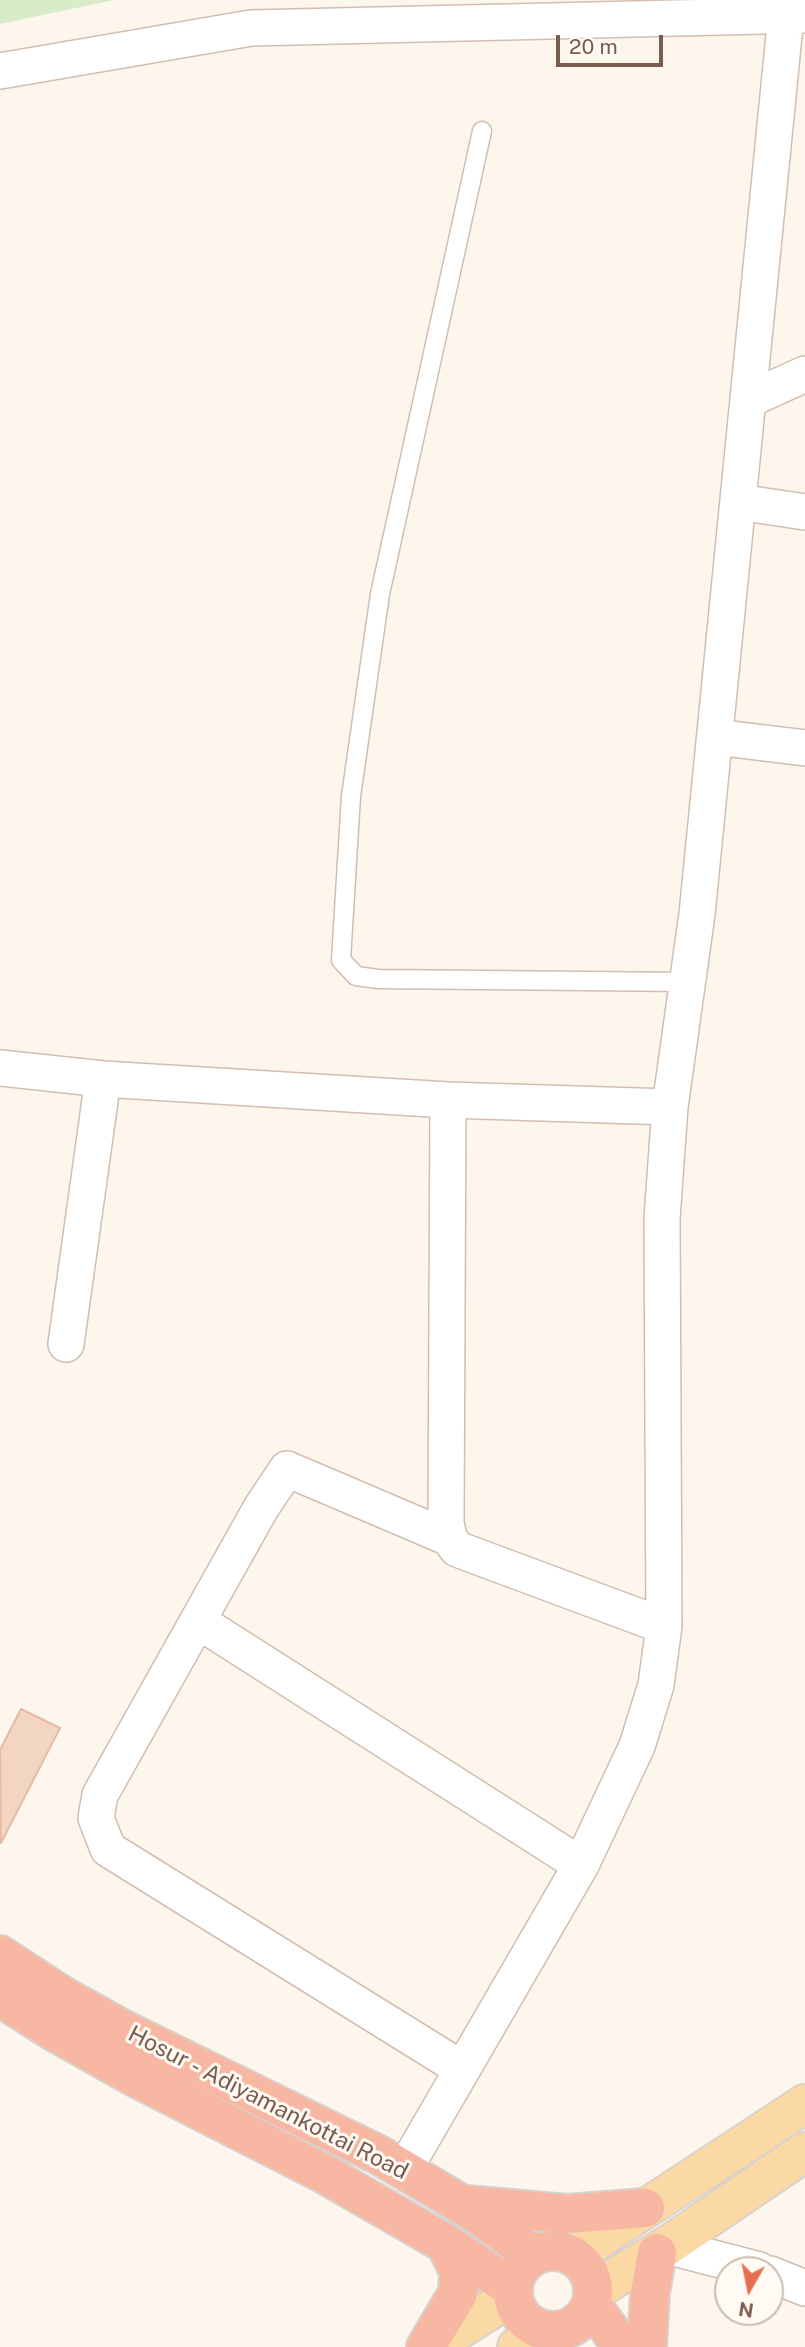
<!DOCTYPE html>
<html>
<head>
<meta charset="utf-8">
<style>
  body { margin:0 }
  #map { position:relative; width:805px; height:2347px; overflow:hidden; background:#fdf6ec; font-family:"Public Sans",sans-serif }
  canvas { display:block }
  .north { position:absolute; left:714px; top:2256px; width:70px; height:70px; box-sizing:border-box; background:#fffaf3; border:2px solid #cabbb1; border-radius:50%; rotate:189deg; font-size:19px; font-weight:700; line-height:28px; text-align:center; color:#7a5c4d }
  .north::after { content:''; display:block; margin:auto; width:24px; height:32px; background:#e76f51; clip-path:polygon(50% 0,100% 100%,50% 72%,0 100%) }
  .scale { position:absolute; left:556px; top:35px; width:107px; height:32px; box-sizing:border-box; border:4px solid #7a5c4d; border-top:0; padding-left:9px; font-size:21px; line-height:24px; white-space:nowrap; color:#7a5c4d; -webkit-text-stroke:5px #fffaf3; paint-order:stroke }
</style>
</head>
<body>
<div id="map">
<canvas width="805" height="2347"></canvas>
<div class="north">N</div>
<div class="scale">20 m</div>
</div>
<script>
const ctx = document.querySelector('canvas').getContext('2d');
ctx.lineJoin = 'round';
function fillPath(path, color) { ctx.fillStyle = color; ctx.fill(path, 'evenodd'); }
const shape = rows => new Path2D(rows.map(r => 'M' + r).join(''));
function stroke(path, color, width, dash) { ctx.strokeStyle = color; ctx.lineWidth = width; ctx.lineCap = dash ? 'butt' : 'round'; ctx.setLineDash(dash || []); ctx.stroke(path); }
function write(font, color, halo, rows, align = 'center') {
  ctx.font = font + ' "Public Sans",sans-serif'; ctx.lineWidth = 6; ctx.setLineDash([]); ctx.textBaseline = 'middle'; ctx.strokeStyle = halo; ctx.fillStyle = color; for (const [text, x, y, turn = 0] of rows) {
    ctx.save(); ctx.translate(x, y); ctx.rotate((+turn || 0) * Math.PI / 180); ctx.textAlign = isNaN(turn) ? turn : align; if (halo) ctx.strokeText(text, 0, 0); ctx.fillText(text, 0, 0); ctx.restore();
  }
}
fillPath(shape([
  [0,0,114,0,0,24]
]), '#d8ecc9');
const building = shape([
  [21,1709,60,1728,1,1843,0,1750,21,1709]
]);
fillPath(building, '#f3d5c3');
stroke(building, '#e6bba3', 2);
const lane = shape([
  [482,131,380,594,351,796,341,960,356,976,378,979,688,982]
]);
const street = shape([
  [0,71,251,28,805,15],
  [748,400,805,374],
  [738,502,805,512],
  [715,737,805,748],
  [0,1068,103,1079,448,1100,670,1107],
  [448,1100,446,1523,449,1538,457,1549,664,1626],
  [66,1344,103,1079],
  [449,1538,287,1469,261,1508,100,1795,96,1818,108,1849,462,2069],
  [198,1621,581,1865],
  [404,2170,581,1865,637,1746,656,1685,664,1626,662,1219,670,1107,697,914,786,15,794,0],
  [667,2246,759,2270],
  [770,2274,805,2288]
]);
const primary = shape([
  [573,2256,805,2104],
  [594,2291,667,2246,805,2152],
  [431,2347,512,2296],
  [517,2347,541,2330]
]);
const highway = shape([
  [0,1955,61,1995,124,2030,379,2155,476,2213,533,2255],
  [0,1997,55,2032,135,2077,323,2173,453,2248,512,2288],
  [467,2205,567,2214,645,2208],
  '513 2291a40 40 0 1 1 80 0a40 40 0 1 1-80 0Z',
  [591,2304,622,2347],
  [426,2347,458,2293,459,2272,446,2244],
  [647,2347,650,2293,657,2253]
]);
stroke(lane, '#d1beb0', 21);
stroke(street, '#d1beb0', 38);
stroke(primary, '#dad1cd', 42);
stroke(highway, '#dad1cd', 42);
stroke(lane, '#fff', 18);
stroke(street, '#fff', 35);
stroke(primary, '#fbd9a5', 38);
stroke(highway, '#f7b7a3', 38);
write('23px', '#7a5c4d', '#fffaf3', [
  ["Hosur - Adiyamankottai Road",268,2103,27]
]);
</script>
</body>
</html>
